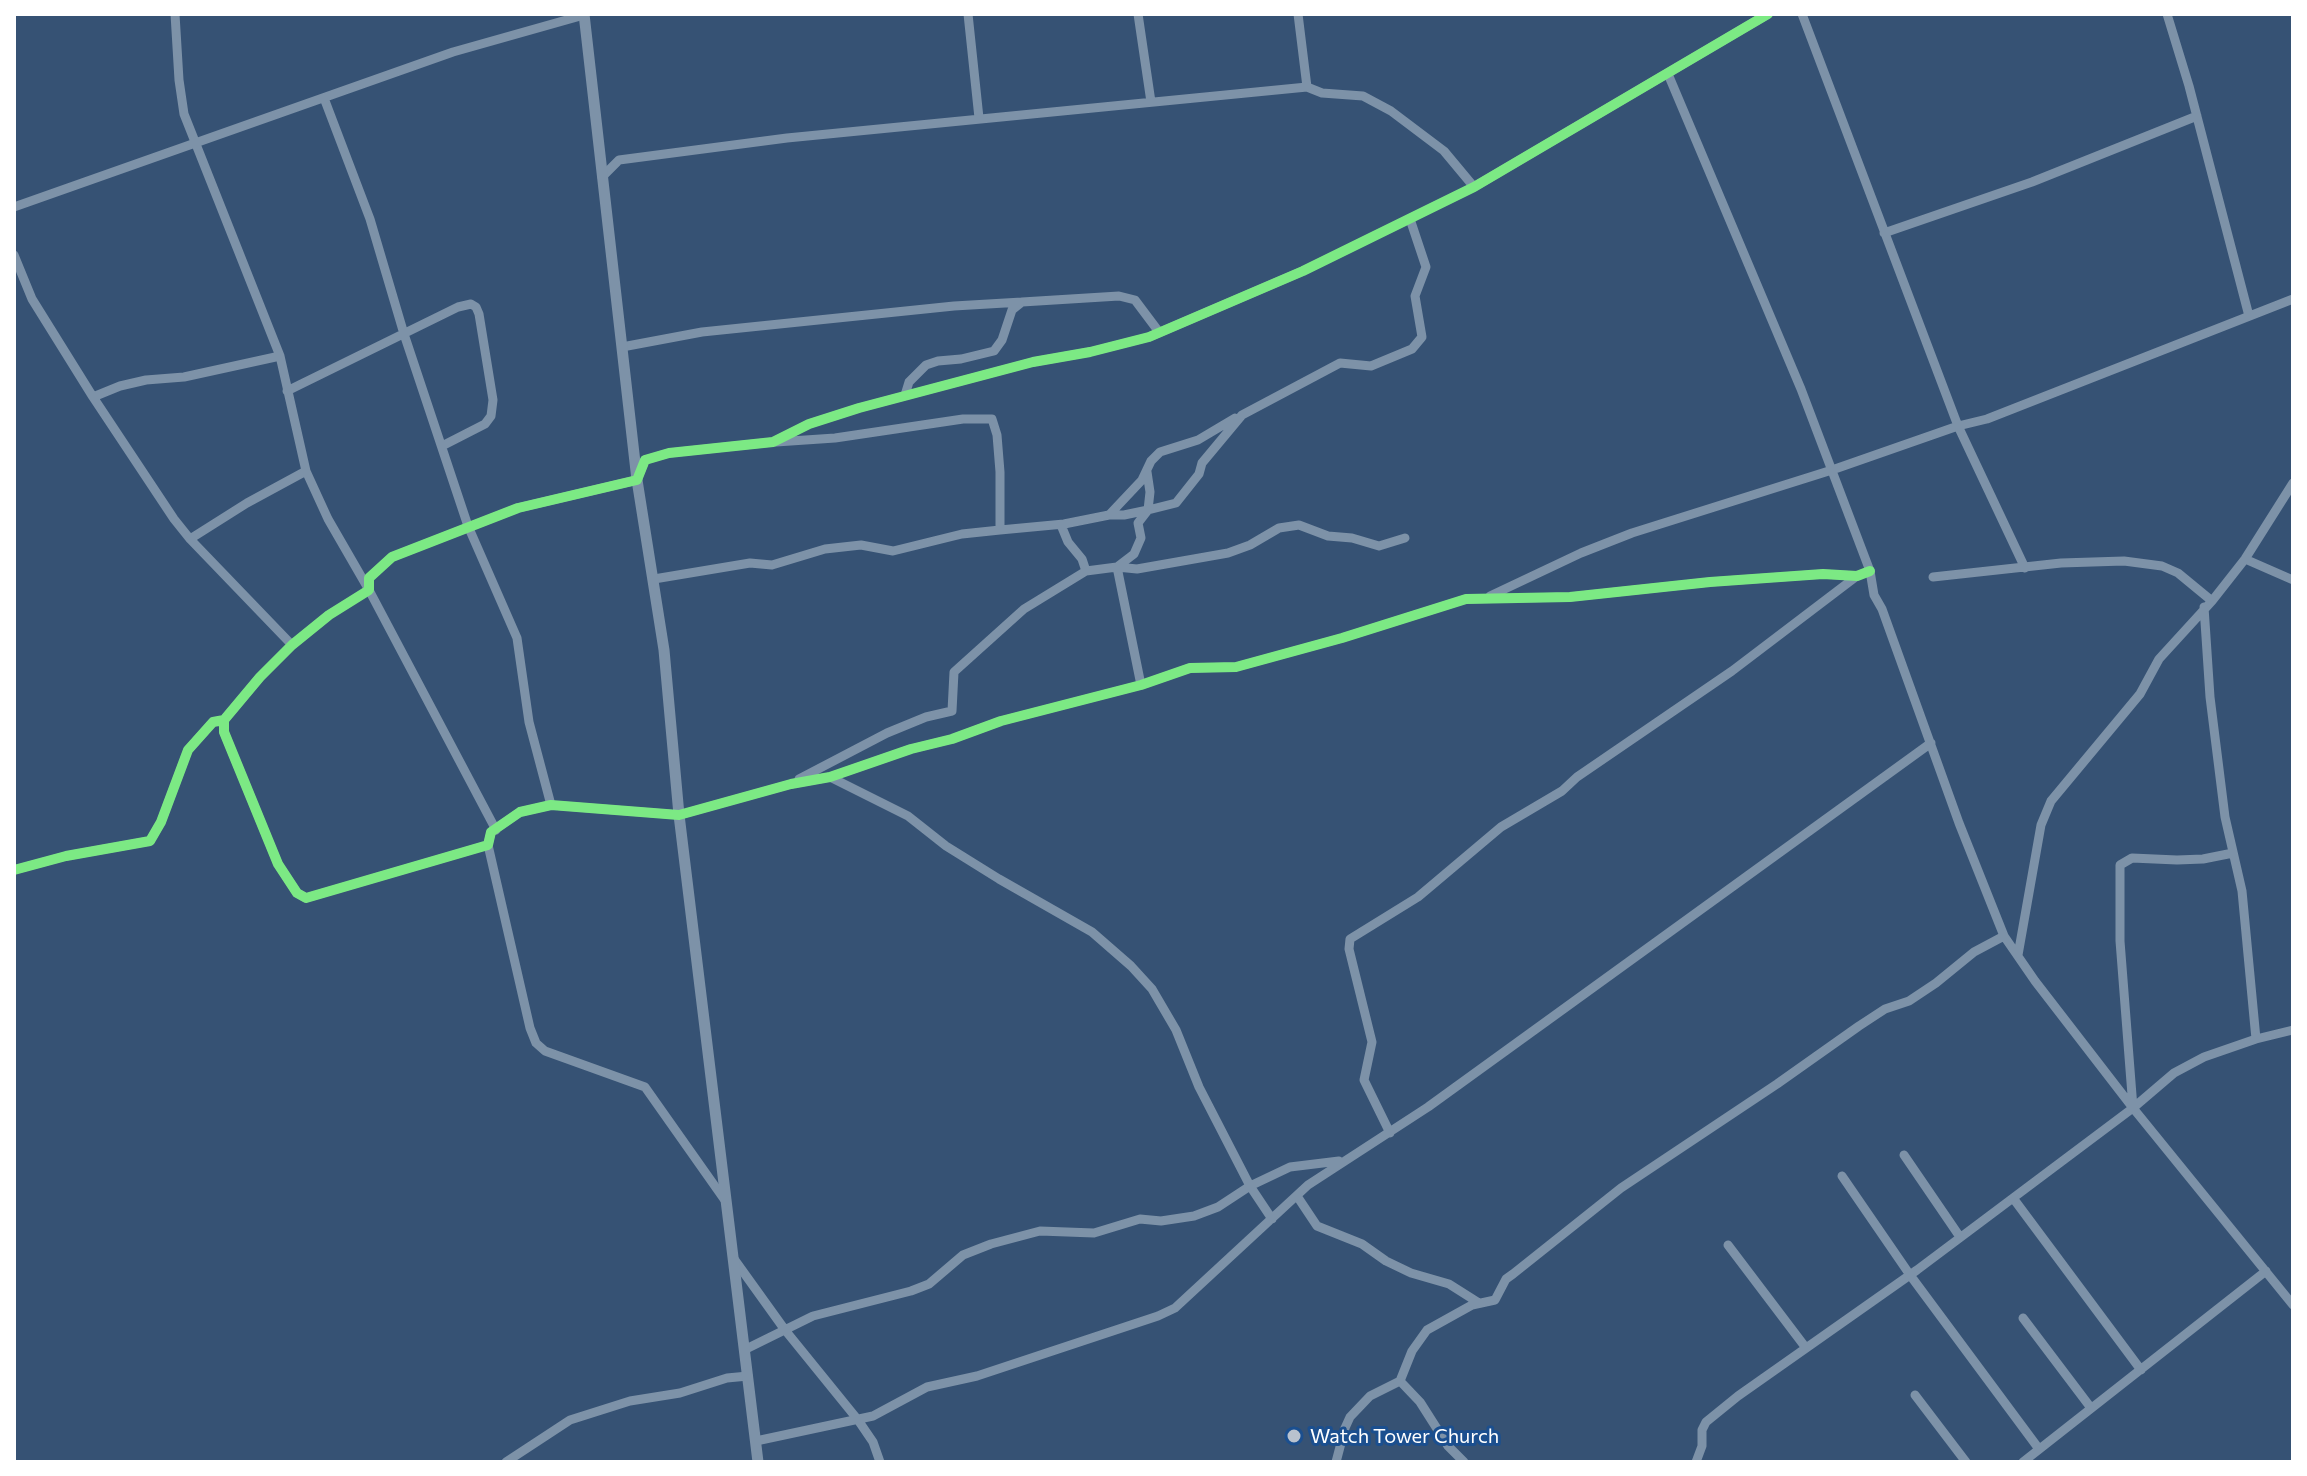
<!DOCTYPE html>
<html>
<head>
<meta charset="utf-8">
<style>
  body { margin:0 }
  #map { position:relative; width:2307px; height:1476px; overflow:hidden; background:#365274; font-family:Commissioner,sans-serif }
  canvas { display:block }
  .frame { position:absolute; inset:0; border:16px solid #fff; pointer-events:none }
</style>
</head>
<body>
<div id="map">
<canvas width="2307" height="1476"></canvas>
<div class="frame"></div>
</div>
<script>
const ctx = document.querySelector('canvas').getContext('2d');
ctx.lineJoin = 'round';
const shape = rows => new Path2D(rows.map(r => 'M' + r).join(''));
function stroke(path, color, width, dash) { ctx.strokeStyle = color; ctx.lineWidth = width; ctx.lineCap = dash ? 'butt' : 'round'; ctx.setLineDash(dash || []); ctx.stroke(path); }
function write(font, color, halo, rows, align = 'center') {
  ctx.font = font + ' Commissioner,sans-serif'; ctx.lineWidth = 6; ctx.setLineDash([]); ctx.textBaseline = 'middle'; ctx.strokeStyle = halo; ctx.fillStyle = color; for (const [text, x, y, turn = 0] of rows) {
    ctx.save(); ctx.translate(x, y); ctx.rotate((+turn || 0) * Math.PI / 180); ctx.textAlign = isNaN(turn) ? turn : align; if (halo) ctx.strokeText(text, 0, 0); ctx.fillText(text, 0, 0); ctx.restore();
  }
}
stroke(shape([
  [175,14,179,80,184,114,280,356,306,471,328,519,369,590,496,830],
  [968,14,979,118],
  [1138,14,1151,102],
  [1298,14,1307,87],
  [1802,14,1958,426,2025,568],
  [2167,14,2189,86,2249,316],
  [1668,74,1801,389,1870,571,1874,595,1882,609,1959,823,2004,936,2035,981,2133,1108,2293,1305],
  [324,98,370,219,404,334,468,526,517,638,529,722,551,805],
  [602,177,619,160,787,138,1307,87,1322,93,1363,96,1391,111,1444,151,1474,187],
  [14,207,453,52,584,15],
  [1884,233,2032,182,2197,116],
  [14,255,32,299,93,397,174,519,190,539,292,645],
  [622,347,702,332,954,306,1022,302],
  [287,391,458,307,471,304,476,307,479,314,493,400,491,416,485,424,442,446],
  [905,395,909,382,926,365,938,361,961,359,994,351,1002,340,1012,310,1022,302,1119,296,1135,300,1159,332],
  [93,397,120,386,146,380,184,377,280,356],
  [1109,515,1124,515,1148,510,1150,492,1147,472],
  [1061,525,1068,542,1082,559,1086,571],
  [1000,530,1064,524,1109,515,1142,480,1151,461,1160,452,1198,440,1235,418],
  [190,539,247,503,306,471],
  [2245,559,2293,580],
  [1933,577,2061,563,2124,561,2162,566,2178,573,2212,601],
  [654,579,750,563,772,565,825,549,861,545,893,551,962,534,1000,530,1000,472,997,435,992,419,963,419,835,438,776,442],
  [1490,596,1581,553,1632,533,1832,470,1958,426,1987,419,2293,299],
  [2204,607,2210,697,2225,817,2242,891,2256,1039],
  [1141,685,1117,567,1137,569,1228,553,1250,545,1279,528,1299,525,1328,536,1352,538,1379,546,1405,538],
  [224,720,224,732,278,864,297,893,306,898,488,845,491,832,520,812,551,805,679,815,791,784,830,777,911,749,952,739,1001,721,1141,685,1190,668,1236,667,1342,638,1466,599,1570,597,1710,582,1823,574,1857,576,1870,571],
  [830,777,908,816,946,846,999,879,1092,932,1131,966,1152,989,1176,1030,1199,1087,1250,1186,1272,1219],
  [799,779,887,733,926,717,952,711,954,672,1024,609,1086,571,1117,567,1134,554,1141,538,1138,523,1148,510,1176,503,1199,474,1202,463,1242,415,1340,363,1371,366,1412,349,1422,337,1415,296,1426,267,1410,219],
  [488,845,530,1028,536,1043,545,1051,645,1087,724,1199],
  [14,870,66,856,150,841,161,822,188,750,213,722,224,720,260,677,292,645,329,615,369,590,369,578,392,557,518,508,637,480,645,460,669,453,773,442,809,424,859,408,1033,362,1090,352,1149,337,1303,271,1474,187,1768,14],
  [2018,955,2041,825,2051,801,2140,694,2159,659,2212,601,2245,559,2293,483],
  [2133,1108,2120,941,2120,865,2132,858,2177,860,2203,859,2233,853],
  [1390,1133,1364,1080,1372,1042,1349,949,1350,939,1418,897,1501,827,1562,791,1577,777,1732,671,1857,576],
  [1904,1155,1960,1237],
  [1842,1176,1910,1275,2039,1449],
  [1297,1196,1317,1226,1362,1244,1386,1261,1411,1273,1449,1284,1479,1303],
  [2013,1198,2141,1370],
  [1728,1245,1806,1348],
  [734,1259,785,1330,858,1420,873,1442,880,1462],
  [2023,1318,2091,1408],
  [744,1350,813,1316,911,1291,929,1284,963,1255,991,1244,1040,1231,1094,1233,1140,1219,1161,1221,1194,1216,1218,1207,1250,1186,1290,1167,1339,1161],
  [1400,1381,1420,1402,1448,1446,1464,1462],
  [1915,1395,1966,1462],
  [756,1441,873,1416,927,1387,977,1376,1158,1316,1175,1308,1308,1185,1428,1107,1931,743],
  [506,1462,570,1420,630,1401,680,1393,727,1378,748,1376],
  [1336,1462,1345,1428,1350,1417,1370,1396,1400,1381,1412,1351,1427,1330,1472,1305,1495,1300,1506,1279,1513,1274,1621,1188,1777,1084,1859,1026,1885,1009,1909,1001,1936,983,1974,952,2004,936],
  [1696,1462,1702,1446,1702,1430,1706,1422,1738,1396,1917,1270,2133,1108,2174,1073,2204,1057,2256,1039,2293,1030],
  [2023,1462,2266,1271]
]), '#7d92a8', 9);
stroke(shape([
  [584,14,637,480,664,650,679,815,758,1462]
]), '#7d92a8', 11);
stroke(shape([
  [224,720,224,732,278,864,297,893,306,898,488,845,491,832,520,812,551,805,679,815,791,784,830,777,911,749,952,739,1001,721,1141,685,1190,668,1236,667,1342,638,1466,599,1570,597,1710,582,1823,574,1857,576,1870,571],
  [14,870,66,856,150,841,161,822,188,750,213,722,224,720,260,677,292,645,329,615,369,590,369,578,392,557,518,508,637,480,645,460,669,453,773,442,809,424,859,408,1033,362,1090,352,1149,337,1303,271,1474,187,1768,14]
]), '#7ce984', 10);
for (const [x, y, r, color] of [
  [1294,1436,8,"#b9c2ce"]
]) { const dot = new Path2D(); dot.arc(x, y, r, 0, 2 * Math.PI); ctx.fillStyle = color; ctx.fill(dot); stroke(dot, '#1b4f8f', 3); }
write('20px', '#fff', '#1b4f8f', [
  ["Watch Tower Church",1310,1436]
], 'left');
</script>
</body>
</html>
